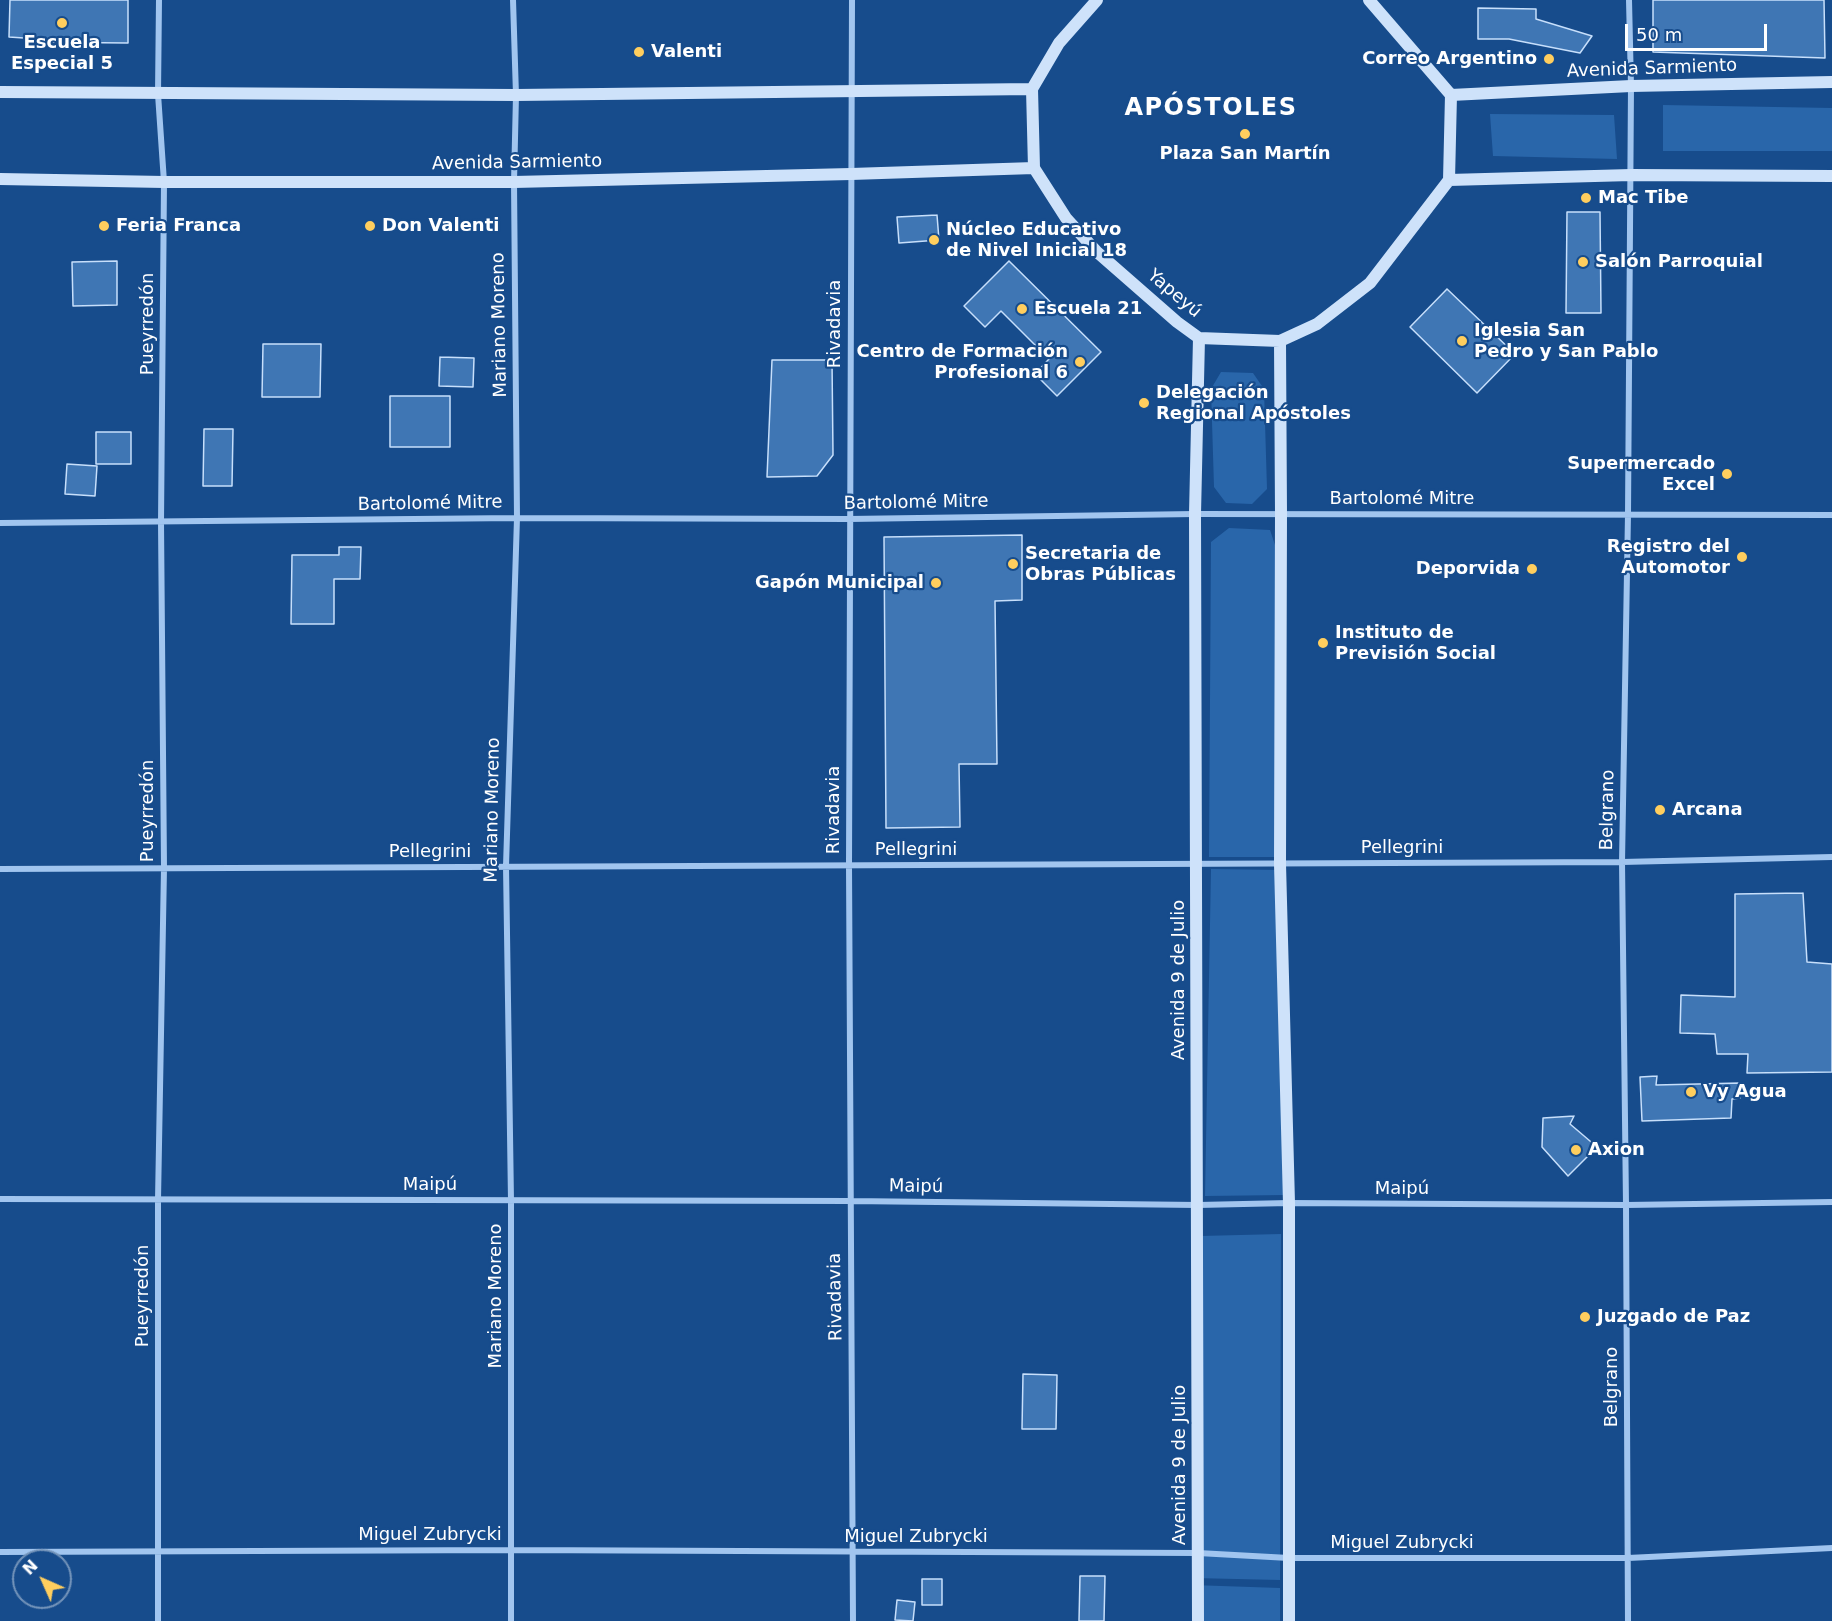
<!DOCTYPE html>
<html>
<head>
<meta charset="utf-8">
<style>
  body { margin:0 }
  #map { position:relative; width:1832px; height:1621px; overflow:hidden; background:#174c8c; font-family:"DejaVu Sans",sans-serif }
  canvas { display:block }
  .north { position:absolute; left:12px; top:1549px; width:60px; height:60px; box-sizing:border-box; background:#174c8c; border:2px solid #7494ba; border-radius:50%; rotate:315deg; font-size:16px; font-weight:700; line-height:24px; text-align:center; color:#fff }
  .north::after { content:''; display:block; margin:auto; width:21px; height:27px; background:#ffce5e; clip-path:polygon(50% 0,100% 100%,50% 72%,0 100%) }
  .scale { position:absolute; left:1625px; top:24px; width:142px; height:27px; box-sizing:border-box; border:3px solid #fff; border-top:0; padding-left:8px; font-size:18px; line-height:21px; white-space:nowrap; color:#fff; -webkit-text-stroke:4px #174c8c; paint-order:stroke }
</style>
</head>
<body>
<div id="map">
<canvas width="1832" height="1621"></canvas>
<div class="north">N</div>
<div class="scale">50 m</div>
</div>
<script>
const ctx = document.querySelector('canvas').getContext('2d');
ctx.lineJoin = 'round';
function fillPath(path, color) { ctx.fillStyle = color; ctx.fill(path, 'evenodd'); }
const shape = rows => new Path2D(rows.map(r => 'M' + r).join(''));
function stroke(path, color, width, dash) { ctx.strokeStyle = color; ctx.lineWidth = width; ctx.lineCap = dash ? 'butt' : 'round'; ctx.setLineDash(dash || []); ctx.stroke(path); }
function write(font, color, halo, rows, align = 'center') {
  ctx.font = font + ' "DejaVu Sans",sans-serif'; ctx.lineWidth = 4.5; ctx.setLineDash([]); ctx.textBaseline = 'middle'; ctx.strokeStyle = halo; ctx.fillStyle = color; for (const [text, x, y, turn = 0] of rows) {
    ctx.save(); ctx.translate(x, y); ctx.rotate((+turn || 0) * Math.PI / 180); ctx.textAlign = isNaN(turn) ? turn : align; if (halo) ctx.strokeText(text, 0, 0); ctx.fillText(text, 0, 0); ctx.restore();
  }
}
fillPath(shape([
  [1663,105,1832,108,1832,151,1663,151],
  [1490,114,1614,115,1617,159,1493,156],
  [1221,372,1253,373,1264,389,1267,489,1252,504,1226,503,1214,487,1211,389],
  [1229,528,1270,530,1276,548,1281,857,1209,857,1211,542],
  [1211,869,1281,870,1285,1195,1205,1196],
  [1281,1234,1280,1580,1193,1578,1200,1236],
  [1192,1585,1280,1588,1280,1621,1192,1621]
]), '#2966aa');
const building = shape([
  [10,0,128,0,128,43,24,42,24,38,9,37,10,0],
  [1653,0,1824,0,1825,58,1653,52,1653,0],
  [1478,8,1536,9,1536,19,1592,36,1580,53,1509,39,1478,39,1478,8],
  [1567,212,1600,212,1601,313,1566,313,1567,212],
  [937,215,939,240,899,243,897,217,937,215],
  [117,261,117,305,73,306,72,262,117,261],
  [1009,261,1101,352,1057,396,1035,374,1049,359,1001,311,985,327,964,306,1009,261],
  [1447,289,1515,354,1477,393,1410,327,1447,289],
  [263,344,321,344,320,397,262,397,263,344],
  [440,357,474,358,473,387,439,386,440,357],
  [772,360,832,360,833,455,817,476,767,477,772,360],
  [390,396,450,396,450,447,390,447,390,396],
  [204,429,233,429,232,486,203,486,204,429],
  [96,432,131,432,131,464,96,464,96,432],
  [67,464,97,466,95,496,65,494,67,464],
  [1022,535,1022,600,995,601,997,764,959,764,960,827,886,828,884,537,1022,535],
  [339,547,361,547,360,579,334,579,334,624,291,624,292,555,339,555,339,547],
  [1803,893,1807,962,1832,964,1832,1072,1747,1073,1748,1054,1717,1054,1715,1034,1680,1033,1681,995,1735,997,1735,894,1803,893],
  [1657,1076,1656,1085,1740,1083,1740,1098,1732,1099,1731,1118,1642,1121,1640,1077,1657,1076],
  [1574,1116,1570,1124,1597,1147,1568,1176,1542,1147,1543,1118,1574,1116],
  [1023,1374,1057,1375,1056,1429,1022,1429,1023,1374],
  [1080,1576,1105,1576,1104,1621,1079,1621,1080,1576],
  [922,1579,942,1579,942,1605,922,1605,922,1579],
  [897,1600,915,1602,913,1621,895,1620,897,1600]
]);
fillPath(building, '#3f76b4');
stroke(building, '#c7dffb', 1.5);
stroke(shape([
  [852,0,849,865,853,1621],
  [0,523,517,518,849,519,1195,514,1832,515],
  [0,869,1622,862,1832,857],
  [0,1199,850,1201,1198,1205,1289,1203,1626,1205,1832,1202],
  [0,1552,512,1550,1198,1553,1289,1558,1628,1558,1832,1548],
  [158,1621,158,1200,164,868,161,522,164,182,158,94,159,0],
  [511,1621,511,1201,506,866,517,518,514,182,516,95,513,0],
  [1628,1621,1626,1205,1622,862,1628,514,1631,86,1629,0]
]), '#a1c5ef', 6);
stroke(shape([
  [1369,0,1451,95],
  [1032,89,1059,43,1097,0],
  [1032,89,1034,168],
  [0,92,516,95,1032,89],
  [1451,95,1631,86,1832,82],
  [1034,168,1066,218,1097,252,1177,322,1199,338],
  [0,179,164,182,514,182,851,174,1034,168],
  [1449,180,1631,175,1832,176],
  [1199,338,1280,341,1317,324,1370,283,1449,180,1451,95],
  [1280,341,1281,514,1280,864,1289,1203,1289,1621],
  [1198,1621,1195,514,1199,338]
]), '#cee2fa', 12);
for (const [x, y, r, color] of [
  [62,23,6,"#ffce5e"],
  [639,52,6,"#ffce5e"],
  [1549,59,6,"#ffce5e"],
  [1245,134,6,"#ffce5e"],
  [1586,198,6,"#ffce5e"],
  [104,226,6,"#ffce5e"],
  [370,226,6,"#ffce5e"],
  [934,240,6,"#ffce5e"],
  [1583,262,6,"#ffce5e"],
  [1022,309,6,"#ffce5e"],
  [1462,341,6,"#ffce5e"],
  [1080,362,6,"#ffce5e"],
  [1144,403,6,"#ffce5e"],
  [1727,474,6,"#ffce5e"],
  [1742,557,6,"#ffce5e"],
  [1013,564,6,"#ffce5e"],
  [1532,569,6,"#ffce5e"],
  [936,583,6,"#ffce5e"],
  [1323,643,6,"#ffce5e"],
  [1660,810,6,"#ffce5e"],
  [1691,1092,6,"#ffce5e"],
  [1576,1150,6,"#ffce5e"],
  [1585,1317,6,"#ffce5e"]
]) { const dot = new Path2D(); dot.arc(x, y, r, 0, 2 * Math.PI); ctx.fillStyle = color; ctx.fill(dot); stroke(dot, '#174c8c', 2); }
write('bold 18px', '#fff', '#174c8c', [
  ["Escuela",62,43,"center"],
  ["Especial 5",62,64,"center"],
  ["Valenti",651,52],
  ["Correo Argentino",1537,59,"right"],
  ["Plaza San Martín",1245,154,"center"],
  ["Mac Tibe",1598,198],
  ["Feria Franca",116,226],
  ["Don Valenti",382,226],
  ["Núcleo Educativo",946,230],
  ["de Nivel Inicial 18",946,251],
  ["Salón Parroquial",1595,262],
  ["Escuela 21",1034,309],
  ["Iglesia San",1474,331],
  ["Pedro y San Pablo",1474,352],
  ["Centro de Formación",1068,352,"right"],
  ["Profesional 6",1068,373,"right"],
  ["Delegación",1156,393],
  ["Regional Apóstoles",1156,414],
  ["Supermercado",1715,464,"right"],
  ["Excel",1715,485,"right"],
  ["Registro del",1730,547,"right"],
  ["Automotor",1730,568,"right"],
  ["Secretaria de",1025,554],
  ["Obras Públicas",1025,575],
  ["Deporvida",1520,569,"right"],
  ["Gapón Municipal",924,583,"right"],
  ["Instituto de",1335,633],
  ["Previsión Social",1335,654],
  ["Arcana",1672,810],
  ["Vy Agua",1703,1092],
  ["Axion",1588,1150],
  ["Juzgado de Paz",1597,1317]
], 'left');
write('18px', '#fff', '#174c8c', [
  ["Avenida Sarmiento",1652,69,-2],
  ["Avenida Sarmiento",517,163,-1],
  ["Yapeyú",1174,294,40],
  ["Pueyrredón",148,324,-90],
  ["Rivadavia",835,324,-90],
  ["Mariano Moreno",500,325,-91],
  ["Bartolomé Mitre",1402,499],
  ["Bartolomé Mitre",916,503,-1],
  ["Bartolomé Mitre",430,504,-1],
  ["Mariano Moreno",493,810,-89],
  ["Rivadavia",834,810,-90],
  ["Belgrano",1608,810,-89],
  ["Pueyrredón",148,811,-90],
  ["Pellegrini",1402,848],
  ["Pellegrini",916,850],
  ["Pellegrini",430,852],
  ["Avenida 9 de Julio",1179,980,-90],
  ["Maipú",430,1185],
  ["Maipú",916,1187,1],
  ["Maipú",1402,1189],
  ["Pueyrredón",143,1296,-90],
  ["Mariano Moreno",496,1296,-90],
  ["Rivadavia",836,1297,-91],
  ["Belgrano",1612,1387,-90],
  ["Avenida 9 de Julio",1180,1465,-90],
  ["Miguel Zubrycki",430,1535],
  ["Miguel Zubrycki",916,1537],
  ["Miguel Zubrycki",1402,1543]
]);
ctx.letterSpacing = '1.5px';
write('bold 24px', '#fff', '#174c8c', [
  ["APÓSTOLES",1211,109]
]);
ctx.letterSpacing = '0px';
</script>
</body>
</html>
